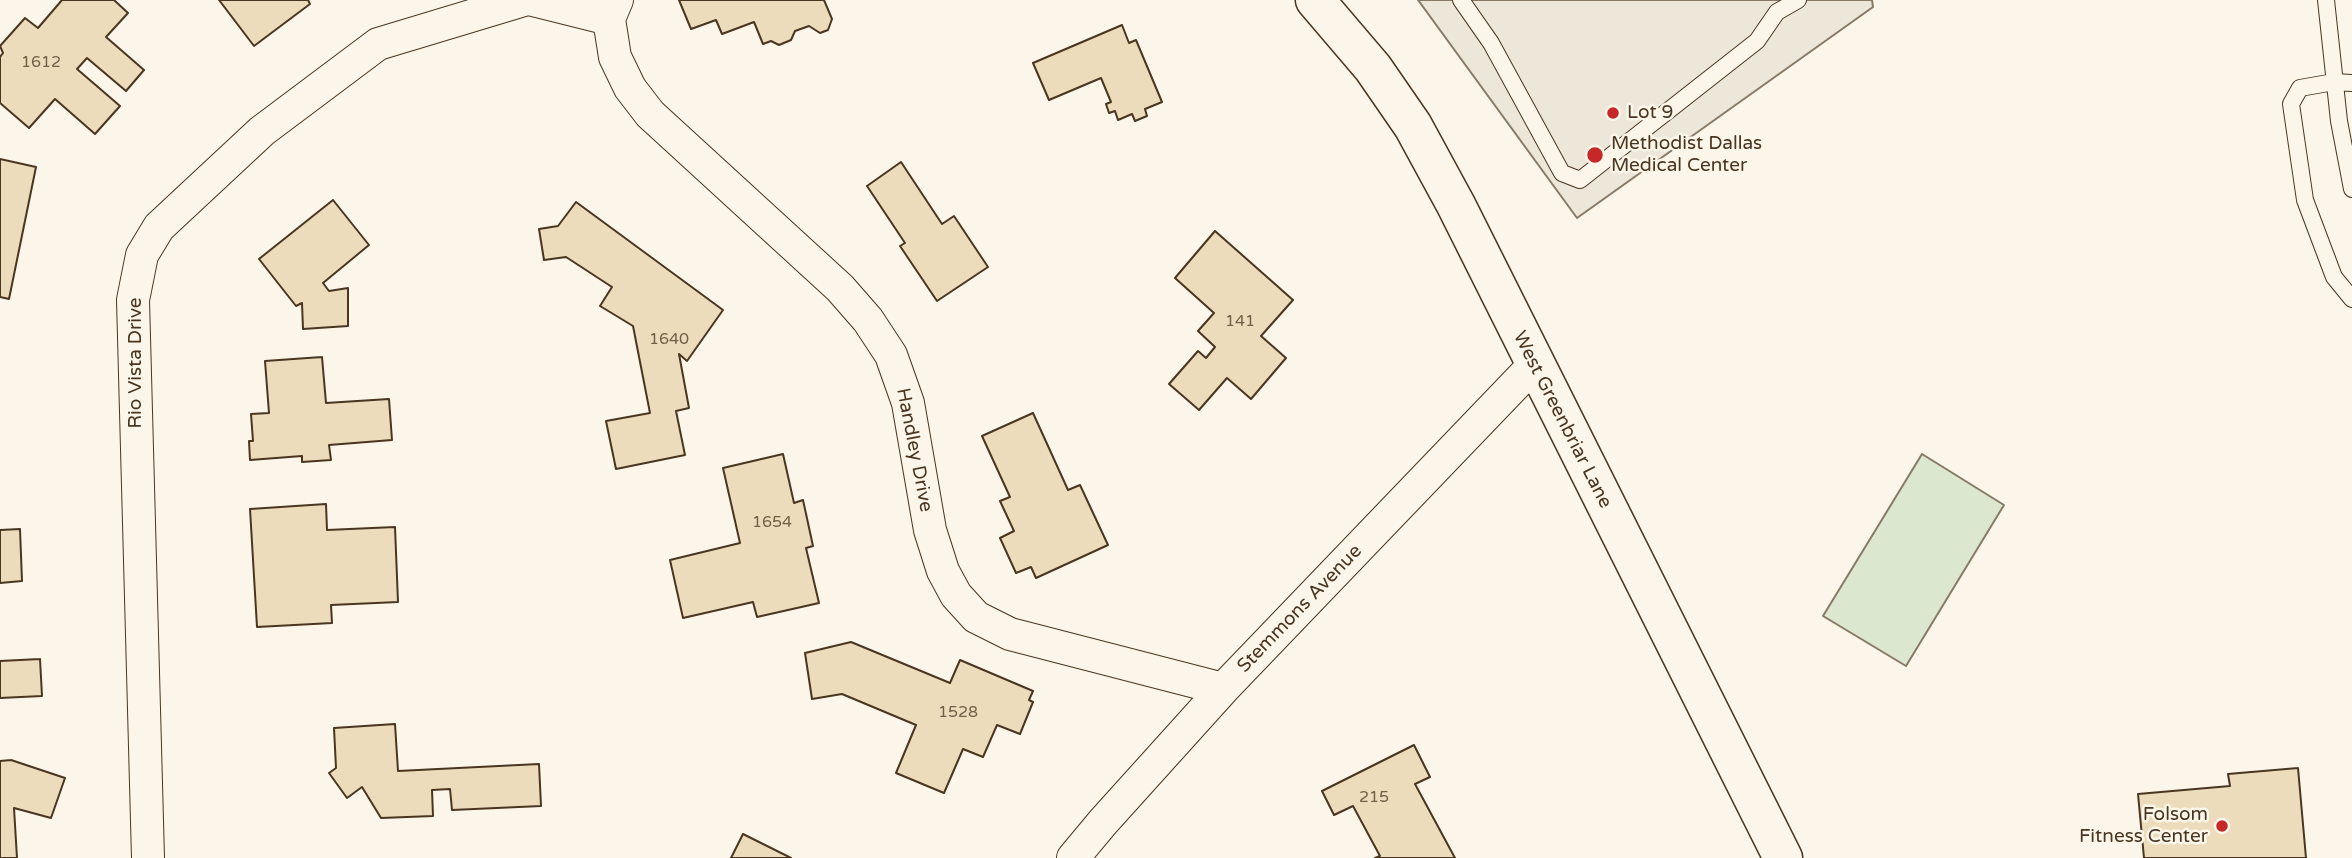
<!DOCTYPE html>
<html>
<head>
<meta charset="utf-8">
<style>
  body { margin:0 }
  canvas { display:block; background:#fbf6e9 }
</style>
</head>
<body>
<canvas width="2352" height="858"></canvas>
<script>
const ctx = document.querySelector('canvas').getContext('2d');
ctx.lineJoin = 'round';
function fillPath(path, color) { ctx.fillStyle = color; ctx.fill(path, 'evenodd'); }
const shape = rows => new Path2D(rows.map(r => 'M' + r).join(''));
function stroke(path, color, width, dash) { ctx.strokeStyle = color; ctx.lineWidth = width; ctx.lineCap = dash ? 'butt' : 'round'; ctx.setLineDash(dash || []); ctx.stroke(path); }
function write(font, color, halo, rows, align = 'center') {
  ctx.font = font + ' "Varela Round",sans-serif'; ctx.lineWidth = 5; ctx.setLineDash([]); ctx.textBaseline = 'middle'; ctx.strokeStyle = halo; ctx.fillStyle = color; for (const [text, x, y, turn = 0] of rows) {
    ctx.save(); ctx.translate(x, y); ctx.rotate((+turn || 0) * Math.PI / 180); ctx.textAlign = isNaN(turn) ? turn : align; if (halo) ctx.strokeText(text, 0, 0); ctx.fillText(text, 0, 0); ctx.restore();
  }
}
const green = shape([
  [1922,454,2004,505,1906,666,1823,616,1922,454]
]);
fillPath(green, '#dce7d0');
stroke(green, '#887966', 2);
const parking = shape([
  [1418,0,1872,0,1873,7,1577,218,1418,0]
]);
fillPath(parking, '#ede7d9');
stroke(parking, '#887966', 2);
const building = shape([
  [62,0,114,0,128,13,106,37,144,70,126,91,87,58,77,69,120,106,95,134,55,99,29,128,0,103,0,57,3,53,0,46,25,18,38,28,62,0],
  [219,0,308,0,310,4,254,46,219,0],
  [679,0,824,0,832,19,828,30,820,33,809,26,795,31,791,40,779,45,771,41,763,44,754,22,722,34,716,20,691,29,679,0],
  [1122,25,1129,43,1136,40,1162,102,1145,109,1147,116,1135,121,1132,114,1118,120,1115,111,1109,113,1106,104,1111,102,1101,78,1049,100,1033,63,1122,25],
  [0,159,36,167,9,299,0,297,0,159],
  [901,162,942,224,954,216,988,267,937,301,900,246,905,243,867,186,901,162],
  [333,200,369,245,323,283,329,291,348,288,348,326,303,329,302,303,296,306,259,259,333,200],
  [576,202,723,310,687,361,679,354,689,408,676,411,685,455,616,469,606,421,650,413,633,326,600,306,612,287,566,257,544,260,539,229,558,226,576,202],
  [1215,231,1293,300,1261,336,1286,358,1251,399,1227,378,1199,410,1169,384,1198,351,1206,358,1215,347,1198,331,1214,313,1175,278,1215,231],
  [322,357,326,403,389,399,392,440,329,445,331,460,302,462,302,456,250,460,249,441,253,441,251,414,269,413,265,361,322,357],
  [1033,413,1068,490,1080,485,1108,545,1036,578,1031,567,1016,573,1000,538,1014,531,1000,501,1010,497,982,436,1033,413],
  [783,454,794,503,803,500,813,546,806,548,819,603,757,617,753,602,683,618,670,560,740,543,723,468,783,454],
  [326,504,327,530,395,527,398,602,331,605,332,623,257,627,250,509,326,504],
  [20,529,22,581,0,583,0,530,20,529],
  [851,642,950,683,960,660,1033,691,1029,700,1033,702,1020,734,997,725,983,757,963,749,944,793,896,773,916,725,842,694,812,699,805,653,851,642],
  [40,659,42,696,0,698,0,661,40,659],
  [395,724,398,771,539,764,541,806,452,810,450,789,432,790,433,816,381,818,362,787,347,798,329,773,336,768,334,728,395,724],
  [1414,745,1430,777,1415,784,1455,858,1375,858,1380,856,1353,806,1334,815,1322,791,1414,745],
  [11,760,65,778,51,818,14,808,17,858,0,858,0,761,11,760],
  [2298,768,2306,858,2144,858,2138,794,2230,786,2228,774,2298,768],
  [743,834,791,858,731,858,743,834]
]);
fillPath(building, '#ecdcbc');
stroke(building, '#4a3520', 2);
const service = shape([
  [1461,0,1491,43,1562,173,1580,180,1757,41,1777,12,1798,0],
  [2326,0,2339,121,2352,189],
  [2352,83,2334,82,2300,88,2291,104,2305,200,2334,277,2352,299]
]);
const minor = shape([
  [533,0,609,19],
  [617,0,609,19,615,57,630,88,650,114,840,288,868,320,891,355,908,403,930,530,943,571,956,595,976,617,1010,634,1223,689],
  [148,858,133,300,142,255,159,227,262,131,378,44,524,0],
  [1073,858,1103,822,1223,689,1534,365]
]);
const tertiary = shape([
  [1315,0,1373,68,1413,126,1456,205,1783,858]
]);
stroke(service, '#4a3520', 18);
stroke(minor, '#4a3520', 34);
stroke(tertiary, '#4a3520', 41);
stroke(service, '#fbf6e9', 16);
stroke(minor, '#fbf6e9', 32);
stroke(tertiary, '#fbf6e9', 38);
for (const [x, y, r, color] of [
  [1613,113,7,"#c62828"],
  [1595,155,9,"#c62828"],
  [2222,826,7,"#c62828"]
]) { const dot = new Path2D(); dot.arc(x, y, r, 0, 2 * Math.PI); ctx.fillStyle = color; ctx.fill(dot); stroke(dot, '#fbf6e9', 2.5); }
write('16px', '#725f47', null, [
  ["1612",41,63],
  ["141",1240,322],
  ["1640",669,340],
  ["1654",772,523],
  ["1528",958,713],
  ["215",1374,798]
]);
write('19px', '#4a3520', '#fbf6e9', [
  ["Lot 9",1627,113],
  ["Methodist Dallas",1611,144],
  ["Medical Center",1611,166],
  ["Folsom",2208,815,"right"],
  ["Fitness Center",2208,837,"right"]
], 'left');
write('19px', '#4a3520', '#fbf6e9', [
  ["Rio Vista Drive",136,363,-90],
  ["West Greenbriar Lane",1562,420,63],
  ["Handley Drive",914,450,79],
  ["Stemmons Avenue",1300,609,-46]
]);
</script>
</body>
</html>
